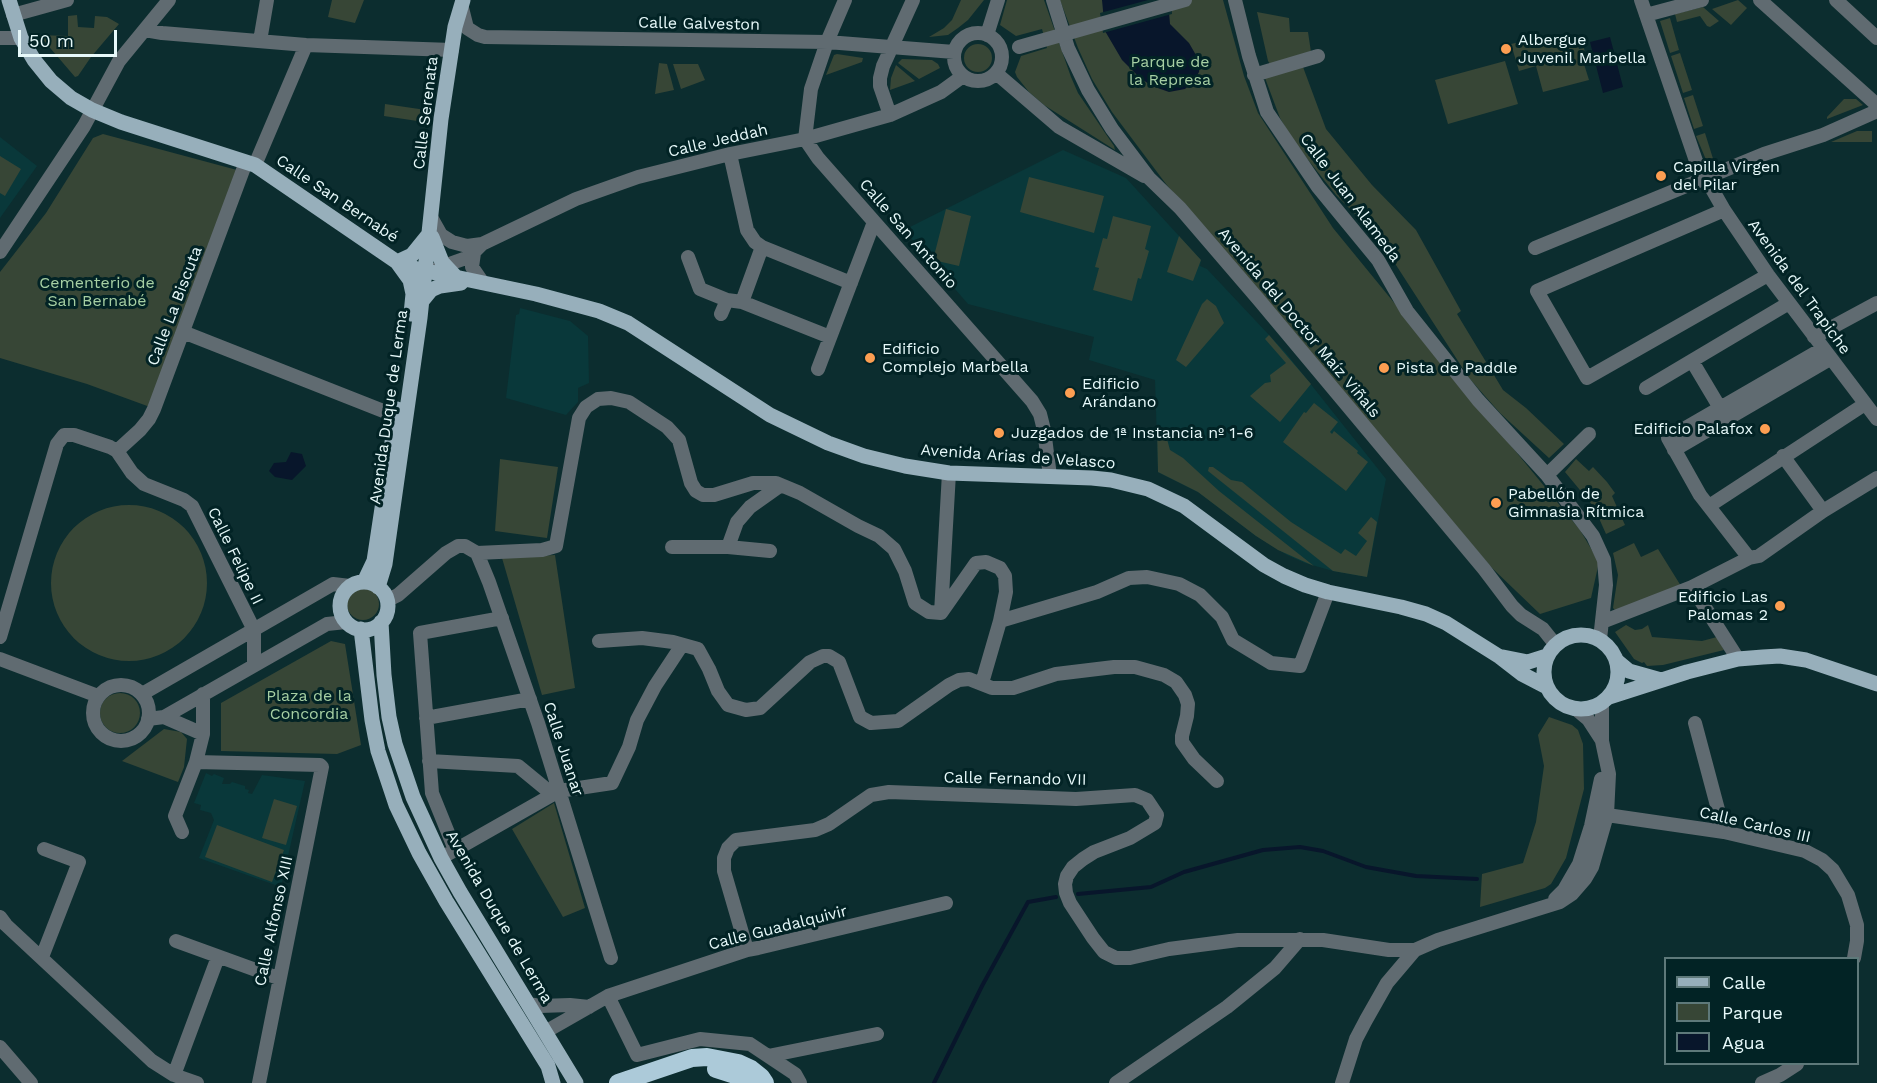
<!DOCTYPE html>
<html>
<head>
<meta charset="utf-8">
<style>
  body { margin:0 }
  #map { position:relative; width:1877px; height:1083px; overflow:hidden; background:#0c2d2f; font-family:"Work Sans",sans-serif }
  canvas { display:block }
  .legend { position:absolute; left:1664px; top:957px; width:195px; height:108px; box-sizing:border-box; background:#022325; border:2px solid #5e797a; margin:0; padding:8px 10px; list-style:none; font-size:18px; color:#e7f9fa }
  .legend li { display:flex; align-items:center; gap:12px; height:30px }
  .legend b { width:30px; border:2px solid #5e797a }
  .scale { position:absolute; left:18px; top:30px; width:99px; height:27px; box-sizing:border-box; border:3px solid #e7f9fa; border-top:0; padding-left:8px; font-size:18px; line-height:21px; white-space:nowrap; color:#e7f9fa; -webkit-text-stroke:4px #022325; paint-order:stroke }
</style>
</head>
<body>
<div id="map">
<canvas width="1877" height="1083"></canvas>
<ul class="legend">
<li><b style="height:8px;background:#97afbb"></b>Calle</li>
<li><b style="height:16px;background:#374636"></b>Parque</li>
<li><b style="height:16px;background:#08162b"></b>Agua</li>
</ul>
<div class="scale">50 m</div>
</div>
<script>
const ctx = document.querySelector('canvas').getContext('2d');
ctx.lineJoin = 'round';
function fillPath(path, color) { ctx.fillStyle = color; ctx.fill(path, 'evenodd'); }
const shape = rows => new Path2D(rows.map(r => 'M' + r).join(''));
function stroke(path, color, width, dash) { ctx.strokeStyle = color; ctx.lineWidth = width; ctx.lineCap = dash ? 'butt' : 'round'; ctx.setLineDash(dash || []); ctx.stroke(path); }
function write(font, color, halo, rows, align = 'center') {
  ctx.font = font + ' "Work Sans",sans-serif'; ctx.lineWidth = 6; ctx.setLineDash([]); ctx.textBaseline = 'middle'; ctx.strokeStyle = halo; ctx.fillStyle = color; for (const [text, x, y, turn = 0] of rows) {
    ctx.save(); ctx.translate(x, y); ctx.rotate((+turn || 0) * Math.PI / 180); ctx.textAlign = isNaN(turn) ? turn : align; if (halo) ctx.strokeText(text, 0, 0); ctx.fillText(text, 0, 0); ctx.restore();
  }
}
fillPath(shape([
  [0,137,37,166,0,218],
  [1063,150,1126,178,1201,260,1200,266,1207,269,1286,353,1386,479,1367,577,1333,571,1305,563,1287,555,1256,536,1198,492,1158,472,1155,380,1089,360,1094,337,968,304,904,230],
  [520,308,570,321,588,336,589,383,578,388,578,402,566,415,506,398,516,315,519,314],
  [206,773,212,776,214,774,224,778,222,784,230,784,232,782,245,786,245,789,249,790,248,793,252,794,262,775,305,781,281,887,199,858,214,820,211,813,200,810,201,805,194,803]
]), '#09383a');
fillPath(shape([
  [332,0,364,0,355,23,328,17],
  [961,0,984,0,968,20,958,28,948,35,929,37,944,28,952,20],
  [1007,0,1044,0,1071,77,1078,93,1114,146,1115,150,1044,105,1029,92,1017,77,1015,72,1021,56,1047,48,1042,29,1016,36,1000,25],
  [1060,0,1223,0,1244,76,1258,113,1333,228,1580,530,1599,562,1591,598,1540,614,1492,568,1166,184,1112,112,1092,79,1078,48],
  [1738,0,1747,8,1731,25,1712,9],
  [1703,7,1719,21,1710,27,1707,26,1700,16,1677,22,1675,14],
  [1257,12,1289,18,1290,32,1308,32,1311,52,1270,64,1268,61],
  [77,15,78,27,94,28,95,16,107,17,119,24,91,57,78,76,75,77,39,35,68,36,68,16],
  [1670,18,1679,50,1670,53,1660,21],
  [1574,35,1579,49,1584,48,1587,63,1584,64,1589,80,1543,92,1536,66,1519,71,1511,44,1528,40,1530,47],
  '964 58a14 14 0 1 1 28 0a14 14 0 1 1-28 0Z',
  [1680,53,1692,90,1683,93,1671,56],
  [837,54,863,58,862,62,826,75,834,55],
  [902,59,932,60,938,64,940,68,919,79,898,63],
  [1505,61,1518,104,1448,124,1435,80],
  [659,63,667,64,674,90,655,94],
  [673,64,698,64,705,80,681,89],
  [896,65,915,81,890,90,891,78],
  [1303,67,1326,129,1372,185,1416,230,1461,311,1457,314,1503,390,1526,408,1564,444,1549,458,1500,413,1469,378,1385,248,1368,227,1336,195,1293,141,1280,118,1265,78],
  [1693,95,1703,126,1694,129,1684,98],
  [1844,99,1856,99,1863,105,1827,119,1827,117],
  [385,104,426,110,424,122,384,116],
  [1857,131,1872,131,1872,142,1831,142],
  [1705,133,1715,165,1707,162,1696,136],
  [103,134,237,170,150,407,87,384,0,358,0,272,46,213,93,138],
  [0,156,21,169,5,196,0,193],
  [1029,177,1104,196,1094,233,1020,212],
  [946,209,971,216,959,266,933,260],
  [1113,216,1151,226,1145,249,1149,251,1141,279,1138,278,1132,301,1093,290,1099,268,1095,267,1103,238,1107,239],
  [1179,236,1201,260,1193,281,1167,272],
  [1207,299,1216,306,1224,323,1186,367,1176,360,1202,304],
  [1269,335,1311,384,1280,422,1250,396,1265,383,1271,382,1270,375,1286,363,1265,339],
  [1314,403,1338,422,1330,432,1332,434,1334,431,1358,451,1357,453,1368,462,1346,491,1283,442,1304,412,1306,413],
  [1157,427,1164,428,1170,450,1183,458,1219,491,1314,566,1278,550,1256,536,1198,492,1158,472],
  [500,459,558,467,547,538,495,531],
  [1576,459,1589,471,1593,467,1607,482,1615,493,1612,496,1625,525,1606,534,1594,507,1565,472],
  [1209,467,1213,467,1231,480,1242,482,1291,522,1341,554,1345,549,1356,556,1367,541,1358,533,1371,517,1377,522,1367,577,1333,571,1208,471],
  '51 583a78 78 0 1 1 156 0a78 78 0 1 1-156 0Z',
  [1634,543,1641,557,1658,549,1681,586,1616,611,1613,608,1618,575,1613,553],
  [555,555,575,688,542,695,502,558],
  '347 604a16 16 0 1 1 32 0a16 16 0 1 1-32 0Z',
  [1626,625,1635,630,1642,629,1648,625,1652,637,1702,641,1717,637,1724,650,1663,665,1647,666,1644,662,1642,663,1634,659,1615,632],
  [331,641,345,644,361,745,337,754,221,751,221,703],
  '100 713a20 20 0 1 1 40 0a20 20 0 1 1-40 0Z',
  [1549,717,1572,725,1578,730,1583,744,1584,789,1566,858,1551,884,1545,888,1480,907,1482,874,1523,863,1536,822,1544,766,1538,735],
  [164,729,181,732,187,739,184,767,178,782,122,761],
  [274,799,297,806,286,845,262,838],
  [554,803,585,908,563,917,512,829],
  [217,825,284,850,272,882,205,857]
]), '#374636');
fillPath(shape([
  [1102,0,1168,0,1170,24,1189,43,1200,62,1199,72,1194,81,1185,89,1169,92,1152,86,1140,78,1122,60,1105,31],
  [1610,37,1623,87,1603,93,1590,42],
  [291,452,302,454,306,466,292,480,275,477,269,471,274,463,286,462]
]), '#08162b');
fillPath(shape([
  [1148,0,1171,0,1172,14,1103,33,1100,13]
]), '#0c2d2f');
stroke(shape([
  [1078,894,1151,887,1184,872,1263,850,1300,847,1323,851,1366,867,1416,876,1477,879],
  [934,1083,982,986,1028,902,1056,897]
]), '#08162b', 4);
stroke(shape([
  [845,0,827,42,811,89,805,139,818,158,1032,401,1040,414,1044,430,1050,476],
  [1053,0,1068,48,1088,90,1112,129,1149,178,1180,208,1259,300,1484,569,1512,606,1521,615,1543,629,1555,644],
  [1235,0,1249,56,1267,112,1318,187,1378,260,1407,311,1478,400,1547,475,1593,536,1604,560,1606,585,1600,639],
  [1641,0,1696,161,1724,210,1768,275,1877,419],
  [1760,0,1877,105],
  [1836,0,1877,38],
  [462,8,467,28,478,35,485,37,827,42,954,52],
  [13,15,67,0],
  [1646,15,1702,0],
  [145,30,162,33,306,45,452,50],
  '954 57a24 24 0 1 1 48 0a24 24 0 1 1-48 0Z',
  [987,35,998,0],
  [0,38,21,38],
  [260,41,267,0],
  [996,73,1059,127,1144,176],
  [1254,75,1318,56],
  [890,115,880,86,880,78,883,66,913,0],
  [730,154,747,230,755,242,762,247,742,302],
  [255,165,306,45],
  [1724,210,1537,291,1587,378,1768,275],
  [432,219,441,235,452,242,467,246,482,244,576,199,638,177,730,154,805,139,890,115,941,92,963,76],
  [762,247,851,283],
  [1535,248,1764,154,1823,135,1877,111],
  [0,252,84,126,119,61,169,0],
  [474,253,472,267,483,283],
  [688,257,700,289,727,300],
  [438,268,469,257,482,244],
  [721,314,727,300,742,302,830,337],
  [183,332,396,416],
  [1814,337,1877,303],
  [1692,361,1720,408],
  [818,369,874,222],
  [1646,388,1789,303],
  [1674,450,1830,359],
  [117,451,140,430,149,419,154,409,246,162],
  [1783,456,1823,511],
  [1547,475,1589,434],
  [1709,506,1865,404],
  [672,547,728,547,770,551],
  [728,547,737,522,750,507,781,485],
  [477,553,489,582,538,723,611,958],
  [1749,558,1700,495,1668,438,1822,349],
  [1692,587,1738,659],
  [388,600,398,595,446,553,458,546,465,546,477,553,542,550,556,546,579,418,586,407,598,399,611,398,629,402,667,427,679,440,691,483,696,491,703,495,714,495,753,483,776,483,800,493,858,526,879,536,894,549,905,571,915,603,929,612,941,613,976,563,986,562,1000,568,1005,576,1006,592,1000,621,982,683],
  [941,613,949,473],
  [1000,621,1097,592,1129,578,1147,577,1179,584,1200,595,1222,617,1233,640,1271,663,1300,666,1328,592],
  [1602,622,1692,587,1749,558,1759,556,1823,511,1877,478],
  [0,637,57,444,64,435,74,435,110,447,117,451,132,473,144,484,184,500,192,506,254,630,254,664],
  [599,641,642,638,673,642,698,649,709,669,718,691,728,705,746,710,760,708,810,662,823,656,829,656,839,662,860,717,871,723,898,721,949,685,959,680,969,679,992,688,1013,688,1056,674,1114,667,1135,667,1164,675,1176,682,1185,695,1188,704,1187,716,1182,736,1182,742,1194,759,1217,781],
  [0,659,98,696],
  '93 713a28 28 0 1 1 56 0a28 28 0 1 1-56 0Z',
  [142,694,333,584,350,586],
  [1576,709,1588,719,1601,739],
  [164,717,203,734],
  [426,718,530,699],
  [148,719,164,717,327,624,346,622],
  [1695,723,1724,832],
  [429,761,518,766,552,794],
  [196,762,320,765,322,767,259,1083],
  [1607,815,1724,832,1805,851,1822,860,1833,870,1848,895,1857,925,1857,941,1854,958],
  [182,832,175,816,196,762,203,734,203,694],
  [455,850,432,793,420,633,502,618],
  [441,858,559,791,612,783,629,747,637,720,655,686,682,645],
  [1555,899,1564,890,1579,864,1591,826,1601,779],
  [0,917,6,925,152,1061,174,1075,197,1083],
  [176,941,278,978],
  [747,950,724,871,724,858,728,848,736,840,815,830,829,824,871,795,889,792,1076,799,1135,795,1147,800,1157,815,1155,823,1130,838,1094,852,1083,859,1073,867,1067,876,1065,884,1066,893,1070,903,1093,938,1104,952,1116,958,1130,958,1169,949,1238,940,1323,940,1389,950,1415,950,1438,940,1560,902,1572,894,1585,879,1592,867,1607,815,1609,774,1602,741,1602,703],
  [42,957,79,862,44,849],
  [608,996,637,1055,700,1039,750,1044,795,1074,800,1083],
  [528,1004,540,1006,570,1005,589,1007],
  [545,1032,608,996,747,950,758,948,946,903],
  [0,1047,31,1083],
  [768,1056,877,1034],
  [174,1075,218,957],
  [1116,1083,1227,1007,1275,968,1300,939],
  [1342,1083,1356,1039,1366,1020,1387,983,1415,950],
  [1762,1083,1780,1075,1797,1064]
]), '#606b71', 14);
stroke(shape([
  [9,0,21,38,34,60,51,81,71,98,92,110,121,122,255,165,397,262,417,269,536,294,599,311,628,323,770,415,828,443,864,456,905,466,949,473,1092,478,1111,480,1148,489,1184,506,1264,565,1284,576,1305,585,1328,592,1401,607,1426,614,1446,623,1500,657,1522,674,1547,687],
  [432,237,442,262,456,277],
  [397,262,410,280,413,294,411,314],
  [397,262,412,255,429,234],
  [422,301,431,290,440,286,461,283],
  [364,582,374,561,397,409],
  '340 606a24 24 0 1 1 48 0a24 24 0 1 1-48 0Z',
  [378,587,385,564,420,318,441,119,455,27,463,0],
  [381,622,384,675,389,717,395,744,413,797,441,858,460,892,576,1083],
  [361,629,372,720,378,751,396,805,419,853,446,901,548,1066,553,1083],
  '1544 672a37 37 0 1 1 74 0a37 37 0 1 1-74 0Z',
  [1503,657,1528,662,1547,656],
  [1617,661,1629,671,1661,680],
  [1609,697,1687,672,1738,659,1763,657,1780,656,1806,660,1877,684]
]), '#97afbb', 15);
stroke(shape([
  [716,1069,735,1075,747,1083],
  [618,1083,692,1058,707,1057,738,1063,751,1069,761,1077,765,1083]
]), '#accad9', 18);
stroke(shape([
  [1019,47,1185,0]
]), '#606b71', 14);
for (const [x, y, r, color] of [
  [1506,49,6,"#fc9e52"],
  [1661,176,6,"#fc9e52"],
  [870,358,6,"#fc9e52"],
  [1384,368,6,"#fc9e52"],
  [1070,393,6,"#fc9e52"],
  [1765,429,6,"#fc9e52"],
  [999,433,6,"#fc9e52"],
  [1496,503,6,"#fc9e52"],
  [1780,606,6,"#fc9e52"]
]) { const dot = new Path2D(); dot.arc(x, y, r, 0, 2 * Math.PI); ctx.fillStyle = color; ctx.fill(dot); stroke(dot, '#022325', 2); }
write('16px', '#e7f9fa', '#022325', [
  ["Calle Galveston",699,24,1],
  ["Calle Serenata",426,113,-83],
  ["Calle Jeddah",718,141,-13],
  ["Calle Juan Alameda",1350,198,53],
  ["Calle San Bernabé",337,199,34],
  ["Calle San Antonio",908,234,49],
  ["Avenida del Trapiche",1799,287,54],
  ["Calle La Biscuta",175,306,-69],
  ["Avenida del Doctor Maíz Viñals",1299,323,50],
  ["Avenida Duque de Lerma",389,407,-82],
  ["Avenida Arias de Velasco",1018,457,4],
  ["Calle Felipe II",235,556,64],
  ["Calle Juanar",563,749,72],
  ["Calle Fernando VII",1015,779,1],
  ["Calle Carlos III",1755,825,13],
  ["Avenida Duque de Lerma",499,917,60],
  ["Calle Alfonso XIII",274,921,-78],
  ["Calle Guadalquivir",778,928,-14]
]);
write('16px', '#e7f9fa', '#022325', [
  ["Albergue",1518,40],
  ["Juvenil Marbella",1518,58],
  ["Capilla Virgen",1673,167],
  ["del Pilar",1673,185],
  ["Edificio",882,349],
  ["Complejo Marbella",882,367],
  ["Pista de Paddle",1396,368],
  ["Edificio",1082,384],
  ["Arándano",1082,402],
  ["Edificio Palafox",1753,429,"right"],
  ["Juzgados de 1ª Instancia nº 1-6",1011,433],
  ["Pabellón de",1508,494],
  ["Gimnasia Rítmica",1508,512],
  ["Edificio Las",1768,597,"right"],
  ["Palomas 2",1768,615,"right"]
], 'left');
write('16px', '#a6cfa3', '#022325', [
  ["Parque de",1170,62],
  ["la Represa",1170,80],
  ["Cementerio de",97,283],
  ["San Bernabé",97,301],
  ["Plaza de la",309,696],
  ["Concordia",309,714]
]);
</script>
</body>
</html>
